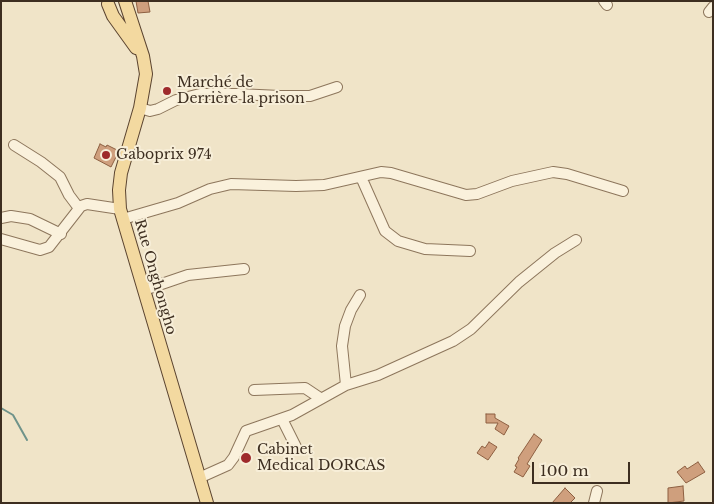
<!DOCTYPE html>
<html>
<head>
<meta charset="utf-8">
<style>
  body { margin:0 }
  #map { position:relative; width:714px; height:504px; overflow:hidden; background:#f0e4c8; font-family:"Libre Baskerville",serif }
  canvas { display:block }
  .frame { position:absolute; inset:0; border:2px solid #3d2e20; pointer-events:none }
  .scale { position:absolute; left:532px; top:462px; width:98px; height:22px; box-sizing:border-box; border:2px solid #3d2e20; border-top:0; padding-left:6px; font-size:15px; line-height:18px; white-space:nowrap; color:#3d2e20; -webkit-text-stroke:4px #f7eed8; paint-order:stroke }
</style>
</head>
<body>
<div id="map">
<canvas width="714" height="504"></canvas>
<div class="frame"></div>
<div class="scale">100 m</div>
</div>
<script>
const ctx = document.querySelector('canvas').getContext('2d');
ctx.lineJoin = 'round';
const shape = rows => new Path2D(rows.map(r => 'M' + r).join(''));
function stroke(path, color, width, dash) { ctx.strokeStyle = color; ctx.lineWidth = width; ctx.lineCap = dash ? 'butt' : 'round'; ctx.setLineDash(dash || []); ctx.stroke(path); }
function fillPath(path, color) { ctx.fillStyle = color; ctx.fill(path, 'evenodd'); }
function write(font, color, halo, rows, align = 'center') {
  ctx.font = font + ' "Libre Baskerville",serif'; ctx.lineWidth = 4; ctx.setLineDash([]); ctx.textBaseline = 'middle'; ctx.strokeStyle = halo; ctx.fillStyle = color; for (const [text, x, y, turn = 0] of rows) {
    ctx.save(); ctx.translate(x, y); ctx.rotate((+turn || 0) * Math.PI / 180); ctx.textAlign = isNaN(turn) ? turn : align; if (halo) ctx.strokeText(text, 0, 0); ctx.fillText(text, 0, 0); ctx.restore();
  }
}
stroke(shape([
  [1,408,13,415,27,440]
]), '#6f938a', 2);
const building = shape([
  [136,1,148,1,150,12,138,13,136,1],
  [100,144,106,147,107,145,119,151,111,167,94,158,100,144],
  [486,414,495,414,495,418,509,426,504,435,495,429,498,423,486,423,486,414],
  [534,434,542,440,527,464,530,466,523,477,514,472,517,467,515,466,519,459,518,458,534,434],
  [489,442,497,447,488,460,477,453,482,446,485,448,489,442],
  [698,462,705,472,686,483,677,472,685,466,687,469,698,462],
  [683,486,684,501,668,503,668,488,683,486],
  [565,488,575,498,570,503,552,503,565,488]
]);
fillPath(building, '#cf9f7d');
stroke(building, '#8d5f41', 1);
const minor = shape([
  [604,1,607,5],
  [709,12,713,7],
  [140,108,150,111,158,109,176,100,200,94,238,94,280,96,310,96,337,87],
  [14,145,41,162,60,177,69,195,78,207],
  [361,177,385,231,398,241,425,249,470,251],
  [1,218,11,216,30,219,61,234],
  [123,219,178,203,210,189,231,184,296,186,324,185,381,172,391,173,466,195,477,194,512,181,553,172,567,174,623,191],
  [1,239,40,250,49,247,81,206,87,204,120,209],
  [144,290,188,275,244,269],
  [346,385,342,346,345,326,351,310,360,295],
  [254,390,305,388,320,398],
  [282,419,297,449],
  [199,478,228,465,234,457,246,431,292,415,346,385,378,375,453,341,471,329,519,282,555,253,576,240],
  [594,503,597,491]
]);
const major = shape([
  [125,1,143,56,146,74,140,108,121,173,119,190,120,209,207,503],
  [108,4,113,16,136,48]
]);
stroke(minor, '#8d765c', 12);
stroke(major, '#5b4430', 14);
stroke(minor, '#faf1dc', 10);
stroke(major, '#f3d9a0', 12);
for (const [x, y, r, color] of [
  [167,91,5,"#9e2a2b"],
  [106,155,5,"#9e2a2b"],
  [246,458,6,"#9e2a2b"]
]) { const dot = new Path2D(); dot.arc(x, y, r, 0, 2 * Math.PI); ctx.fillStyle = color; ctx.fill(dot); stroke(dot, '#f7eed8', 2); }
write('14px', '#3d2e20', '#f7eed8', [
  ["Marché de",177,83],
  ["Derrière la prison",177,99],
  ["Gaboprix 974",116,155],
  ["Cabinet",257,450],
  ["Medical DORCAS",257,466]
], 'left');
write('14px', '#3d2e20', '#f7eed8', [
  ["Rue Onghongho",155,277,74]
]);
</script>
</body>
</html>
